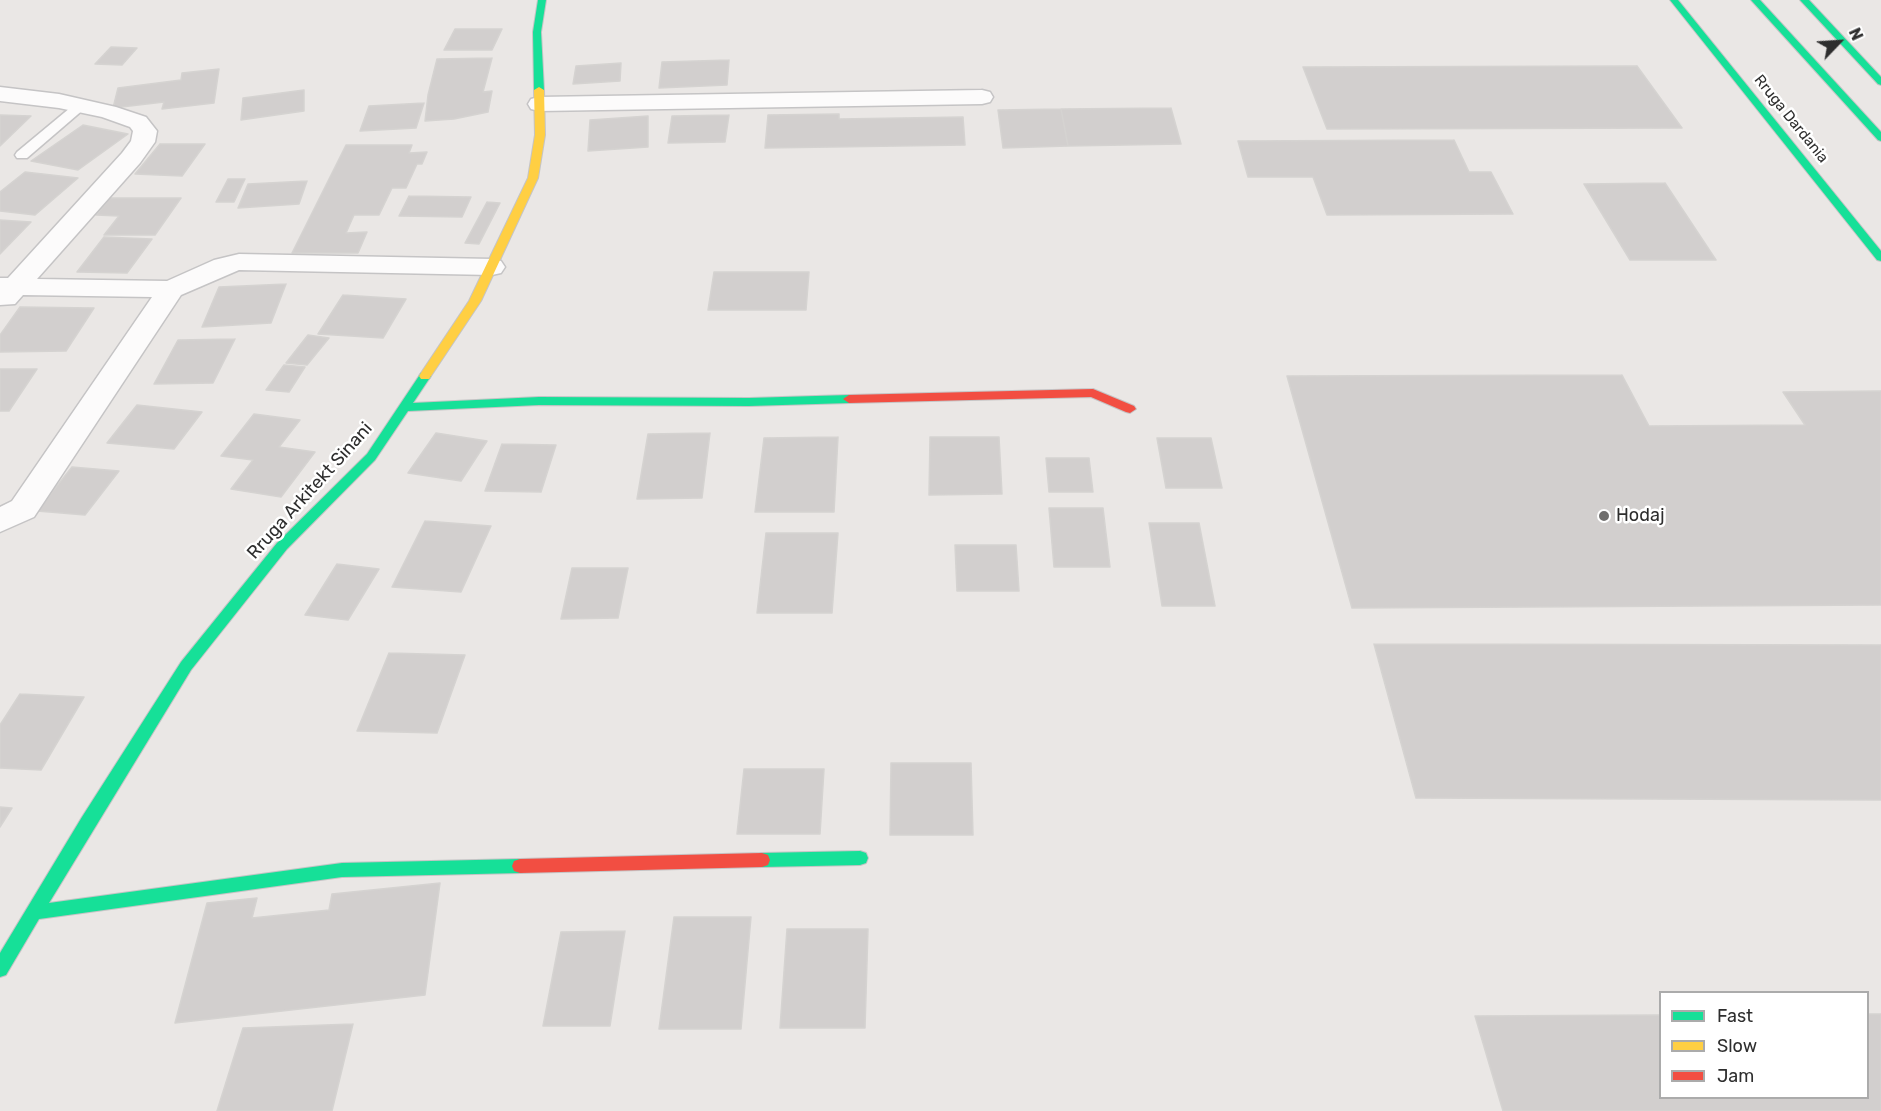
<!DOCTYPE html>
<html>
<head>
<meta charset="utf-8">
<style>
  body { margin:0 }
  #map { position:relative; width:1881px; height:1111px; overflow:hidden; background:#eae7e5; font-family:Rubik,sans-serif }
  canvas { display:block }
  .legend { position:absolute; left:1659px; top:991px; width:210px; height:108px; box-sizing:border-box; background:#fff; border:2px solid #ababab; margin:0; padding:8px 10px; list-style:none; font-size:18px; color:#2e2e2e }
  .legend li { display:flex; align-items:center; gap:12px; height:30px }
  .legend b { width:30px; border:2px solid #ababab }
  .north { position:absolute; left:1809px; top:12px; width:60px; height:60px; -webkit-text-stroke:4px #fff; paint-order:stroke; rotate:65deg; font-size:16px; font-weight:700; line-height:24px; text-align:center; color:#2e2e2e }
  .north::after { content:''; display:block; margin:auto; width:21px; height:27px; background:#2e2e2e; clip-path:polygon(50% 0,100% 100%,50% 72%,0 100%) }
</style>
</head>
<body>
<div id="map">
<canvas width="1881" height="1111"></canvas>
<ul class="legend">
<li><b style="height:8px;background:#16e098"></b>Fast</li>
<li><b style="height:8px;background:#ffcf43"></b>Slow</li>
<li><b style="height:8px;background:#f24e42"></b>Jam</li>
</ul>
<div class="north">N</div>
</div>
<script>
const ctx = document.querySelector('canvas').getContext('2d');
ctx.lineJoin = 'round';
function fillPath(path, color) { ctx.fillStyle = color; ctx.fill(path, 'evenodd'); }
const shape = rows => new Path2D(rows.map(r => 'M' + r).join(''));
function stroke(path, color, width, dash) { ctx.strokeStyle = color; ctx.lineWidth = width; ctx.lineCap = dash ? 'butt' : 'round'; ctx.setLineDash(dash || []); ctx.stroke(path); }
function write(font, color, halo, rows, align = 'center') {
  ctx.font = font + ' Rubik,sans-serif'; ctx.lineWidth = 5; ctx.setLineDash([]); ctx.textBaseline = 'middle'; ctx.strokeStyle = halo; ctx.fillStyle = color; for (const [text, x, y, turn = 0] of rows) {
    ctx.save(); ctx.translate(x, y); ctx.rotate((+turn || 0) * Math.PI / 180); ctx.textAlign = isNaN(turn) ? turn : align; if (halo) ctx.strokeText(text, 0, 0); ctx.fillText(text, 0, 0); ctx.restore();
  }
}
const building = shape([
  [455,29,502,29,492,50,444,50,455,29],
  [111,47,137,48,122,65,95,64,111,47],
  [492,58,483,92,492,91,488,112,454,119,425,121,428,95,437,59,492,58],
  [729,60,727,85,659,88,662,62,729,60],
  [621,63,620,81,573,84,576,66,621,63],
  [1637,66,1682,128,1327,129,1303,67,1637,66],
  [219,69,214,103,162,109,164,102,113,108,118,88,181,80,182,73,219,69],
  [304,90,304,111,241,120,243,98,304,90],
  [424,103,416,128,360,131,369,106,424,103],
  [1171,108,1181,144,1068,146,1061,109,1171,108],
  [1061,109,1068,146,1003,148,998,110,1061,109],
  [839,114,839,119,963,117,965,145,765,148,768,115,839,114],
  [0,115,31,116,0,146,0,115],
  [729,115,725,142,668,143,672,116,729,115],
  [648,116,648,147,588,151,590,120,648,116],
  [83,125,128,134,78,170,31,161,83,125],
  [1454,140,1469,172,1491,172,1513,214,1327,215,1313,177,1248,177,1238,141,1454,140],
  [160,144,205,144,182,176,135,174,160,144],
  [346,145,412,145,409,153,427,152,422,164,417,164,406,188,392,188,379,215,354,215,346,233,367,232,358,253,292,253,346,145],
  [25,172,78,178,35,215,0,211,0,192,25,172],
  [228,179,245,179,234,202,216,202,228,179],
  [307,181,299,204,238,208,248,184,307,181],
  [1665,183,1716,260,1630,260,1584,184,1665,183],
  [409,196,471,197,462,217,399,216,409,196],
  [110,198,181,198,155,235,104,235,119,216,96,215,110,198],
  [487,202,500,203,479,244,465,243,487,202],
  [0,220,31,222,0,254,0,220],
  [104,237,152,239,127,273,77,272,104,237],
  [714,272,809,272,806,310,708,310,714,272],
  [286,284,271,323,202,327,219,287,286,284],
  [343,295,406,299,383,338,318,334,343,295],
  [20,307,94,308,66,351,0,352,0,335,20,307],
  [308,335,329,338,307,365,286,363,308,335],
  [235,339,213,383,154,384,178,340,235,339],
  [284,365,305,367,289,392,266,390,284,365],
  [0,369,37,369,9,411,0,411,0,369],
  [1622,375,1649,426,1805,425,1783,392,1881,391,1881,605,1352,608,1287,376,1622,375],
  [137,405,202,412,174,449,107,443,137,405],
  [254,414,300,420,279,447,315,452,281,497,231,489,253,460,221,456,254,414],
  [436,433,487,441,461,481,408,473,436,433],
  [710,433,702,498,637,499,648,434,710,433],
  [838,437,834,512,755,512,764,438,838,437],
  [930,437,999,437,1002,494,929,495,930,437],
  [1157,438,1211,438,1222,488,1166,488,1157,438],
  [502,444,556,445,541,492,485,491,502,444],
  [1046,458,1089,458,1093,492,1049,492,1046,458],
  [72,467,119,471,85,515,37,511,72,467],
  [1049,508,1103,508,1110,567,1054,567,1049,508],
  [425,521,491,526,461,592,392,587,425,521],
  [1149,523,1199,523,1215,606,1162,606,1149,523],
  [766,533,838,533,832,613,757,613,766,533],
  [955,545,1016,545,1019,591,957,591,955,545],
  [337,564,379,569,348,620,305,615,337,564],
  [572,568,628,568,618,618,561,619,572,568],
  [1374,644,1881,645,1881,800,1416,798,1374,644],
  [389,653,465,655,437,733,357,731,389,653],
  [20,694,84,697,41,770,0,768,0,725,20,694],
  [891,763,971,763,973,835,890,835,891,763],
  [744,769,824,769,820,834,737,834,744,769],
  [0,807,12,808,0,827,0,807],
  [440,883,425,995,175,1023,207,903,257,898,252,918,329,910,332,894,440,883],
  [674,917,751,917,741,1029,659,1029,674,917],
  [787,929,868,929,865,1028,780,1028,787,929],
  [625,931,610,1026,543,1026,561,932,625,931],
  [1868,1014,1881,1014,1881,1111,1503,1111,1475,1016,1660,1015,1660,1098,1868,1098,1868,1014],
  [353,1024,332,1111,217,1111,243,1028,353,1024]
]);
fillPath(building, '#d2cfce');
stroke(building, '#d5d3d1', 1.5);
const lane = shape([
  [80,102,84,103,86,106,84,109,27,158,17,158,15,155,17,152,76,103,80,102]
]);
const street = shape([
  [0,87,59,94,116,107,146,117,157,131,155,142,140,163,37,279,167,281,214,260,239,254,492,259,501,261,505,267,501,273,492,275,239,270,181,295,34,517,0,532,0,507,12,501,152,297,23,295,15,304,0,305,0,278,8,278,122,153,131,141,133,131,130,127,102,117,59,108,0,101,0,87],
  [982,90,990,92,993,97,990,102,982,104,539,111,531,109,528,104,531,99,539,97,982,90]
]);
const fast = shape([
  [538,0,546,0,541,32,544,90,539,93,534,90,533,32,538,0],
  [1670,0,1678,0,1881,251,1881,261,1877,260,1670,0],
  [1751,0,1760,0,1881,132,1881,141,1878,140,1751,0],
  [1800,0,1809,0,1881,77,1881,85,1878,84,1800,0],
  [425,372,431,376,413,403,539,397,749,398,849,395,855,399,849,403,749,406,539,405,408,411,375,460,287,549,191,670,49,903,342,863,520,859,526,861,528,866,526,871,520,873,342,877,39,919,6,975,0,977,0,953,82,817,181,662,277,543,367,454,421,373,425,372],
  [860,851,866,853,868,858,866,863,860,865,762,867,756,865,754,860,756,855,762,853,860,851]
]);
const slow = shape([
  [539,87,544,90,545,135,538,178,481,301,429,379,421,379,419,376,469,301,528,178,535,135,534,90,539,87]
]);
const jam = shape([
  [1093,389,1134,406,1136,409,1130,413,1126,412,1091,397,849,403,843,399,849,395,1093,389],
  [762,853,768,855,770,860,768,865,762,867,520,873,514,871,512,866,514,861,520,859,762,853]
]);
stroke(lane, '#c5c4c5', 3);
stroke(street, '#c5c4c5', 3);
stroke(fast, '#c5c4c5', 2);
stroke(slow, '#c5c4c5', 2);
stroke(jam, '#c5c4c5', 2);
fillPath(lane, '#fcfbfb');
fillPath(street, '#fcfbfb');
fillPath(fast, '#16e098');
fillPath(slow, '#ffcf43');
fillPath(jam, '#f24e42');
for (const [x, y, r, color] of [
  [1604,516,6,"#706f6e"]
]) { const dot = new Path2D(); dot.arc(x, y, r, 0, 2 * Math.PI); ctx.fillStyle = color; ctx.fill(dot); stroke(dot, '#fff', 2); }
write('15px', '#2e2e2e', '#fff', [
  ["Rruga Dardania",1791,119,51]
]);
write('18px', '#2e2e2e', '#fff', [
  ["Rruga Arkitekt Sinani",310,491,-48]
]);
write('18px', '#2e2e2e', '#fff', [
  ["Hodaj",1616,516]
], 'left');
</script>
</body>
</html>
